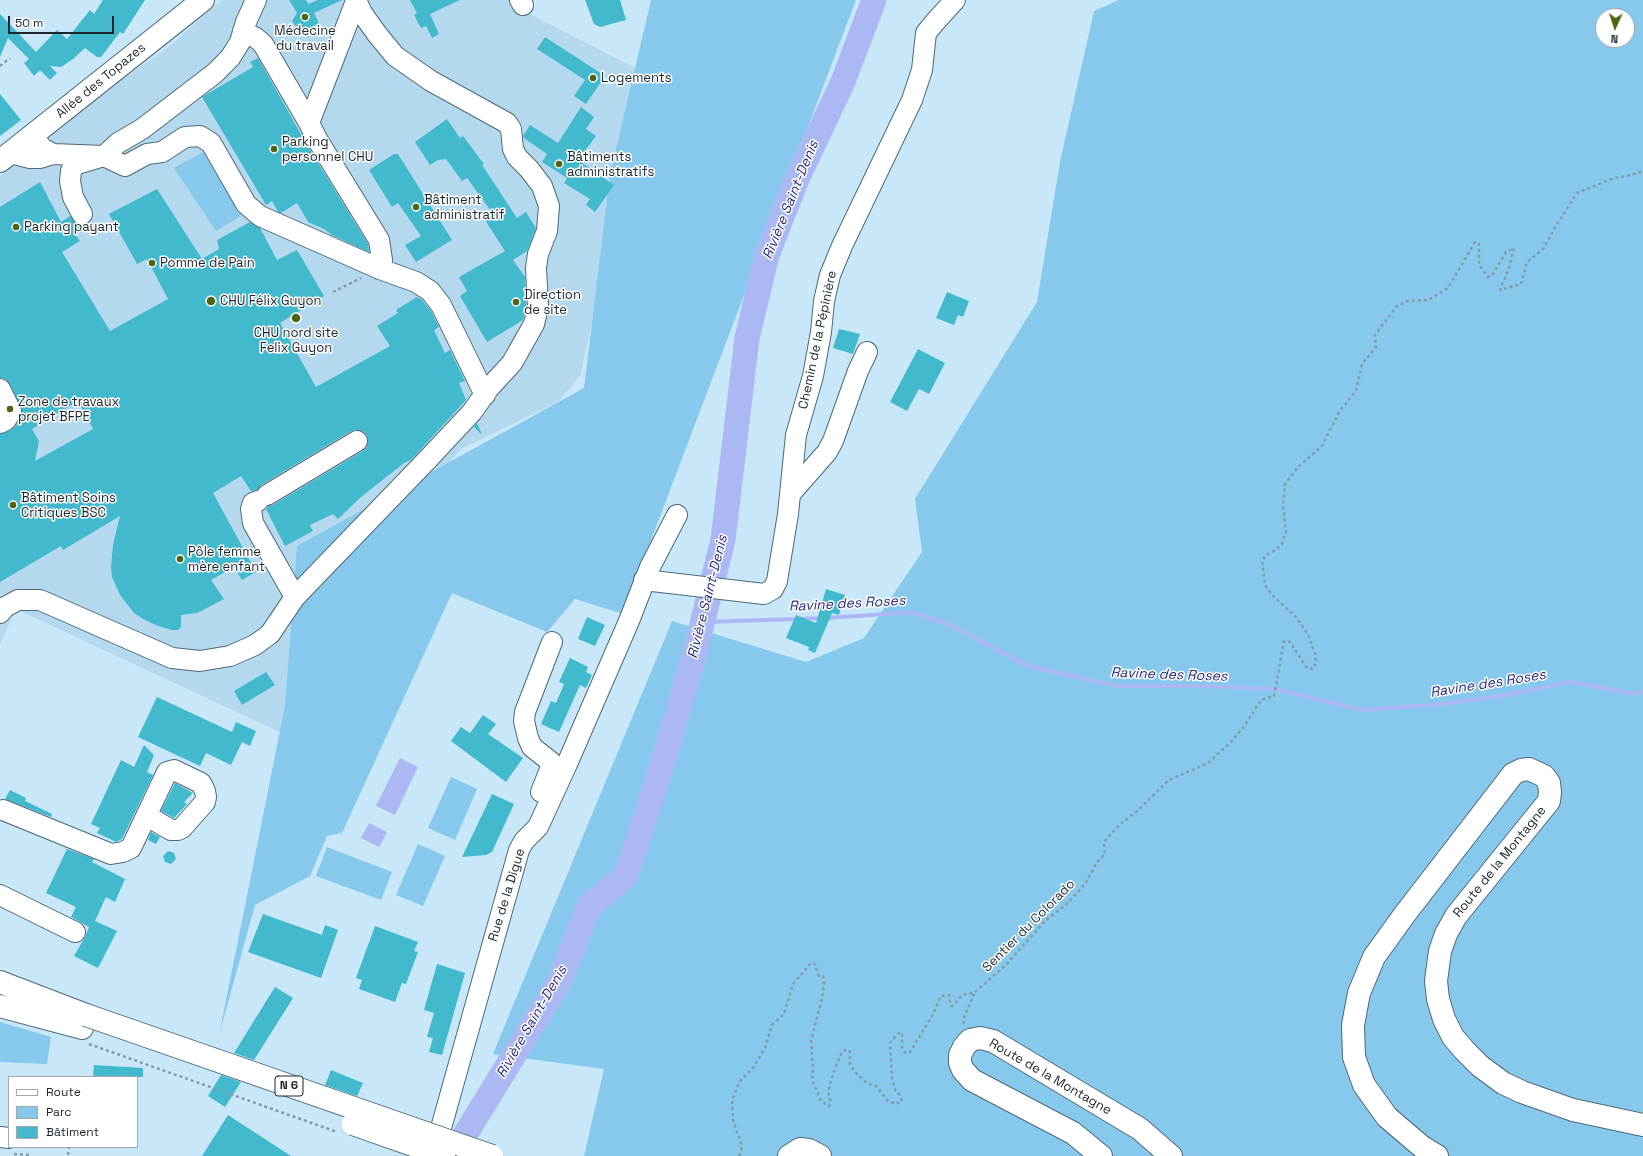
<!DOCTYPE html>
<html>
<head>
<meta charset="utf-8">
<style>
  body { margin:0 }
  #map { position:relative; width:1643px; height:1156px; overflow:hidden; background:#c8e7f8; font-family:"Space Grotesk",sans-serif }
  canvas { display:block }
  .legend { position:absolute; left:8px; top:1076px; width:130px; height:72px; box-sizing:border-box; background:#fff; border:1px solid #a3a8ab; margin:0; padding:5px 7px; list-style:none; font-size:12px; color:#1a252c }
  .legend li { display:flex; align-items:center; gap:8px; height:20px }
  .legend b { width:20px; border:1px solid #a3a8ab }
  .north { position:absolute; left:1595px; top:8px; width:40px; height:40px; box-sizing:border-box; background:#fff; border:1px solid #a3a8ab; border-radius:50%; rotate:183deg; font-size:11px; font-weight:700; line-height:16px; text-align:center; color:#1a252c }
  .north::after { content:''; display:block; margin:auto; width:14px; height:18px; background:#4c6515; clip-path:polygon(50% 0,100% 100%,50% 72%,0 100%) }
  .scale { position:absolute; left:8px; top:16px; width:106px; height:18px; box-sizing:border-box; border:2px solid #1a252c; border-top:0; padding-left:5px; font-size:12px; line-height:14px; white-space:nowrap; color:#1a252c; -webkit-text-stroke:3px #fff; paint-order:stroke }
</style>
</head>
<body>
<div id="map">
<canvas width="1643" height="1156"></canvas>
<ul class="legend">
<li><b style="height:5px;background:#fff"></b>Route</li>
<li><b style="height:11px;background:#86c9ed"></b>Parc</li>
<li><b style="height:11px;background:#42b9cd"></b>Bâtiment</li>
</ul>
<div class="north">N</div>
<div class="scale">50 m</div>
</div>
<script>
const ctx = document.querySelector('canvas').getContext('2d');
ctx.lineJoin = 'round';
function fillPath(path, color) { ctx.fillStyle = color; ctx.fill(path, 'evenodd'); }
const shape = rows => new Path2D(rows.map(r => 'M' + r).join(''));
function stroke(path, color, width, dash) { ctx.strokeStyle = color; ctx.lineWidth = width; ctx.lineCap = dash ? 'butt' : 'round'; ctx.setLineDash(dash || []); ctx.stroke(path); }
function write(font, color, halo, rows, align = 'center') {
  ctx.font = font + ' "Space Grotesk",sans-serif'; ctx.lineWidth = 3; ctx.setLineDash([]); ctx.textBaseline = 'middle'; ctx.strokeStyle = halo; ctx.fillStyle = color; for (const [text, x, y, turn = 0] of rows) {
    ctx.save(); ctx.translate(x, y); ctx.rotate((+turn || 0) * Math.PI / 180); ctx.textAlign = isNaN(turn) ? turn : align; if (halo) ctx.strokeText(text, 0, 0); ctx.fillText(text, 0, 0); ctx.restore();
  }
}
fillPath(shape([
  [222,0,510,0,514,6,641,71,606,260,580,376,558,402,461,449,328,607,282,733,16,609,0,644,0,176,49,139,101,94,166,49]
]), '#b4d9ee');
fillPath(shape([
  [651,0,856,0,623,614,575,599,547,632,452,593,342,833,327,836,310,876,255,905,219,1035,285,706,297,546,584,388,610,175],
  [1119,0,1643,0,1643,1156,584,1156,604,1069,493,1054,672,621,806,662,864,638,922,552,915,499,1037,302,1060,162,1094,11],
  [1603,16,1627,16,1627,40,1603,40],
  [203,152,241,216,216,231,174,168],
  [451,777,477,789,455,840,428,828],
  [418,844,445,856,423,906,396,895],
  [327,847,392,872,381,900,316,876],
  [0,1022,51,1037,47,1064,0,1062]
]), '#86c9ed');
fillPath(shape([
  [400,758,418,767,395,815,376,806],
  [369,823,387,832,379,847,361,838]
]), '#acb8f4');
stroke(shape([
  [703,622,828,618,912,612,950,625,1028,666,1117,686,1196,686,1275,689,1362,710,1442,704,1506,695,1571,682,1636,694,1643,691]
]), '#acb8f4', 4);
stroke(shape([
  [452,1156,560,980,589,906,626,876,662,765,694,656,723,540,747,338,767,255,797,179,842,84,874,0]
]), '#acb8f4', 25);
fillPath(shape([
  [103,0,145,0,123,34,120,32,101,57,97,57,85,48,73,59,61,67,50,66,57,73,50,80,40,70,34,76,24,63,29,59,8,38,0,57,0,14,36,52,57,30,67,39,90,10,94,14],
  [289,0,306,0,308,4,318,0,342,0,314,13,319,23,301,33,292,21,297,13],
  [410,0,460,0,430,14,439,34,432,38,426,26,421,28,414,15,417,13],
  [585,0,620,0,626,20,600,27,594,24],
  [545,37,605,76,586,104,574,96,585,80,537,49],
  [258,58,307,145,368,244,369,252,332,235,324,229,308,222,297,203,281,213,278,212,272,201,266,205,202,97,253,67,250,62],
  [0,94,21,120,0,136],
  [581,107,594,117,586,129,596,136,578,160,614,185,595,212,586,205,590,199,564,183,567,178,542,162,547,154,524,138,523,136,530,125,558,143],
  [447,119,460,138,463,136,484,164,482,165,517,218,526,212,536,228,527,251,513,260,525,277,526,306,523,320,487,342,460,296,467,291,459,277,505,251,483,217,491,211,467,178,462,181,446,159,438,160,430,165,415,142],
  [394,154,398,154,452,240,416,262,405,245,421,236,398,203,392,207,369,170],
  [40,182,61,222,70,216,76,223,82,225,84,231,75,234,80,241,62,252,110,331,168,299,147,259,137,264,109,214,157,189,202,259,219,249,217,240,250,222,260,228,277,260,297,250,324,296,280,323,316,387,390,346,377,326,398,313,396,310,417,297,422,300,431,311,439,327,434,330,445,353,450,350,465,381,459,383,466,400,411,460,404,463,361,497,338,519,333,514,310,525,313,531,285,546,266,509,268,506,273,505,363,451,367,447,368,441,367,435,363,431,357,430,351,431,261,485,257,490,251,491,241,476,213,493,256,572,242,580,234,567,211,580,224,599,197,613,181,615,181,627,178,630,172,630,158,626,143,619,134,613,120,595,112,577,111,567,113,545,120,516,63,550,61,546,0,582,0,434,11,430,16,426,22,411,10,384,6,379,0,378,0,207],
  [78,401,93,429,35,461,39,441,32,429],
  [947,292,969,301,963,317,958,315,954,325,936,318],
  [839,329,860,334,853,354,833,348],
  [918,349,945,363,929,394,919,389,907,411,890,402],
  [477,423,482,435,474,427],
  [826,589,845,595,839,615,832,613,815,653,808,650,809,647,786,638,796,615,816,623],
  [587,617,605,625,595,646,578,639],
  [570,658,588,667,586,672,592,675,586,688,580,685,559,732,541,724,551,701,556,703,564,684,559,682],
  [266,672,275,685,242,705,234,691],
  [157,697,232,732,236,722,256,731,250,746,242,742,231,765,206,753,200,766,138,737],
  [483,715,496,724,488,734,523,758,506,782,451,741,461,727,470,733],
  [144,745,154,755,147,772,153,775,122,839,116,842,97,833,100,828,91,824,121,760,134,767],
  [175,783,193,793,184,802,187,804,174,818,161,811],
  [10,790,26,798,25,801,52,814,51,817,5,799],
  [492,794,514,804,492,852,486,855,462,857],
  [151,832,160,837,156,844,148,840],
  [67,849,94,859,92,862,125,879,115,902,106,897,95,921,117,931,98,968,74,956,85,937,89,927,71,917,76,907,46,893],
  [168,851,174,853,176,859,171,864,165,862,163,856],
  [263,914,322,935,325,925,338,930,321,978,248,952],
  [375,926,418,942,414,951,418,952,406,984,402,983,395,1002,359,989,362,980,356,978],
  [437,964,465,973,442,1055,429,1052,433,1038,427,1037,434,1013,424,1010],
  [275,987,293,998,254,1060,234,1053],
  [94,1065,143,1068,143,1077,93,1077],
  [331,1070,363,1083,357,1096,325,1085],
  [221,1075,241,1082,225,1107,208,1096],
  [228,1115,291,1156,202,1156]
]), '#42b9cd');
const minor = shape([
  [520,0,523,5],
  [243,31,256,38,263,44,309,123,317,139,379,240,382,260,380,269],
  [309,123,356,1],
  [10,153,30,158,40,158,53,154,42,148,33,136],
  [53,154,104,156,125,166,147,154,162,152,185,137,200,136,211,143,246,204,260,216,380,269,416,282,430,291,441,305,485,395],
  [82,214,73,197,70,181,71,171,74,165,104,156,118,143,142,129,215,73,230,58,240,42,246,22,256,0],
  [0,389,11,411,6,420,0,423],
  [791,493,827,452,833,441,858,371,867,352],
  [267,495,357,441],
  [258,501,253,503,251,509,253,523,295,597],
  [644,580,764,594,773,589,777,581,788,514,796,435,813,376,821,332,824,301,830,275,842,246,912,100,922,70,926,33,935,22,955,0],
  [0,613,5,607,18,600,40,600,172,658,200,661,230,656,255,645,270,634,295,597,428,459,472,412,489,388,512,363,534,324,538,307,536,268,538,254,547,231,549,206,542,186,529,169,517,157,513,149,511,129,507,123,431,81,395,56,377,34,362,13,356,0],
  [541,792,551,767,551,762,532,747,528,738,524,721,525,712,552,642],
  [3,810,111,854,123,852,131,848,167,772,174,770,201,783,205,791,206,797,205,802,182,828,178,830,171,830,147,816],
  [0,895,75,932],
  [0,1137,9,1138],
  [434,1153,519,850,524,841,538,827,567,764,629,621,650,567,677,515]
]);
const major = shape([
  [0,161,203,0],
  [0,982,86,1015],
  [0,1006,82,1028],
  [789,1156,800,1149,809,1150,820,1156],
  [1101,1156,1073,1133,972,1080,963,1070,960,1063,960,1055,964,1047,970,1040,980,1038,993,1041,1140,1129,1171,1156],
  [1437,1156,1421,1146,1387,1117,1364,1085,1354,1057,1353,1025,1359,993,1374,957,1405,914,1513,774,1521,770,1529,769,1544,776,1549,783,1550,792,1549,801,1456,916,1446,934,1440,951,1436,981,1438,999,1444,1019,1453,1037,1465,1051,1480,1066,1503,1083,1522,1092,1573,1110,1643,1125]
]);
stroke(minor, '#4e6978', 22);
stroke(major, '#4e6978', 24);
stroke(shape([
  [0,66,10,58],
  [333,292,361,278],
  [964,1024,963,1020,974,994],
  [89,1044,337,1132],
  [14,1154,29,1155],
  [68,1155,69,1147],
  [739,1156,742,1147,733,1120,732,1100,740,1081,753,1068,765,1048,772,1025,784,1014,793,984,811,963,814,963,819,976,823,976,824,982,822,999,811,1040,813,1068,812,1080,821,1101,829,1106,831,1103,828,1091,835,1068,842,1052,847,1049,850,1052,850,1064,854,1071,867,1083,876,1086,888,1101,896,1104,902,1101,900,1095,895,1090,892,1077,890,1043,895,1037,900,1032,902,1034,902,1047,905,1053,910,1052,932,1016,941,996,949,995,951,1006,952,1006,955,1004,959,998,965,994,974,993,1005,966,1045,921,1068,903,1085,884,1097,862,1105,854,1104,842,1120,824,1135,813,1169,780,1208,763,1230,743,1243,728,1261,700,1274,696,1284,641,1290,642,1307,668,1313,669,1315,665,1316,656,1308,635,1297,618,1272,595,1265,585,1262,561,1266,555,1276,550,1282,544,1286,531,1283,506,1285,484,1298,467,1322,446,1339,412,1356,391,1362,364,1376,347,1375,335,1396,307,1407,301,1428,300,1448,288,1475,242,1479,244,1479,265,1488,277,1493,274,1506,252,1514,248,1509,268,1500,290,1521,284,1527,262,1544,248,1554,229,1577,193,1614,178,1627,176,1643,171]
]), '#849ca9', 2.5, [3, 3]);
stroke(minor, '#fff', 20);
stroke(major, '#fff', 22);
const majorBridge = shape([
  [86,1015,492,1156],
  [353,1124,444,1156]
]);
stroke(majorBridge, '#4e6978', 24, []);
stroke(majorBridge, '#fff', 22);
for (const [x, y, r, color] of [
  [305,17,4,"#4c6515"],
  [593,78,4,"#4c6515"],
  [274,149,4,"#4c6515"],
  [559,164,4,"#4c6515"],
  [416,207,4,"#4c6515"],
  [16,227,4,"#4c6515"],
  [152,263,4,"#4c6515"],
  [211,301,5,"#4c6515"],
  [516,302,4,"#4c6515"],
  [296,318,5,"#4c6515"],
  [10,409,4,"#4c6515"],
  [13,505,4,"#4c6515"],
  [180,559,4,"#4c6515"]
]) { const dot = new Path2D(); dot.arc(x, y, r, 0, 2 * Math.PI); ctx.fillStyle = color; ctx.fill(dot); stroke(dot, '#fff', 1.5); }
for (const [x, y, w] of [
  [289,1086,28]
]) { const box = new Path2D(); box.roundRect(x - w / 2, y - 10, w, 20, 3); ctx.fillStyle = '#fff'; ctx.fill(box); stroke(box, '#1a252c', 1); }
write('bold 12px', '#1a252c', null, [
  ["N 6",289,1086]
]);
write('13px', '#1a252c', '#fff', [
  ["Médecine",305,31,"center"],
  ["du travail",305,46,"center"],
  ["Logements",601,78],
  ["Parking",282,142],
  ["personnel CHU",282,157],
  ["Bâtiments",567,157],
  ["administratifs",567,172],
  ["Bâtiment",424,200],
  ["administratif",424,215],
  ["Parking payant",24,227],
  ["Pomme de Pain",160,263],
  ["Direction",524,295],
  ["de site",524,310],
  ["CHU Félix Guyon",220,301],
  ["CHU nord site",296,333,"center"],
  ["Felix Guyon",296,348,"center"],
  ["Zone de travaux",18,402],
  ["projet BFPE",18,417],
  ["Bâtiment Soins",21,498],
  ["Critiques BSC",21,513],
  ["Pôle femme",188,552],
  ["mère enfant",188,567]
], 'left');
write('13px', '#1a252c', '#fff', [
  ["Allée des Topazes",101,81,-39],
  ["Chemin de la Pépinière",818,340,-78],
  ["Route de la Montagne",1500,862,-51],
  ["Rue de la Digue",507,895,-73],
  ["Sentier du Colorado",1029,926,-45],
  ["Route de la Montagne",1050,1077,30]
]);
write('italic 14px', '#282a7d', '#fff', [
  ["Rivière Saint-Denis",791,200,-68],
  ["Rivière Saint-Denis",708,597,-76],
  ["Ravine des Roses",847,604,-3],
  ["Ravine des Roses",1169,675,2],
  ["Ravine des Roses",1488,684,-9],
  ["Rivière Saint-Denis",532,1022,-60]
]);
</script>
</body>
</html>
